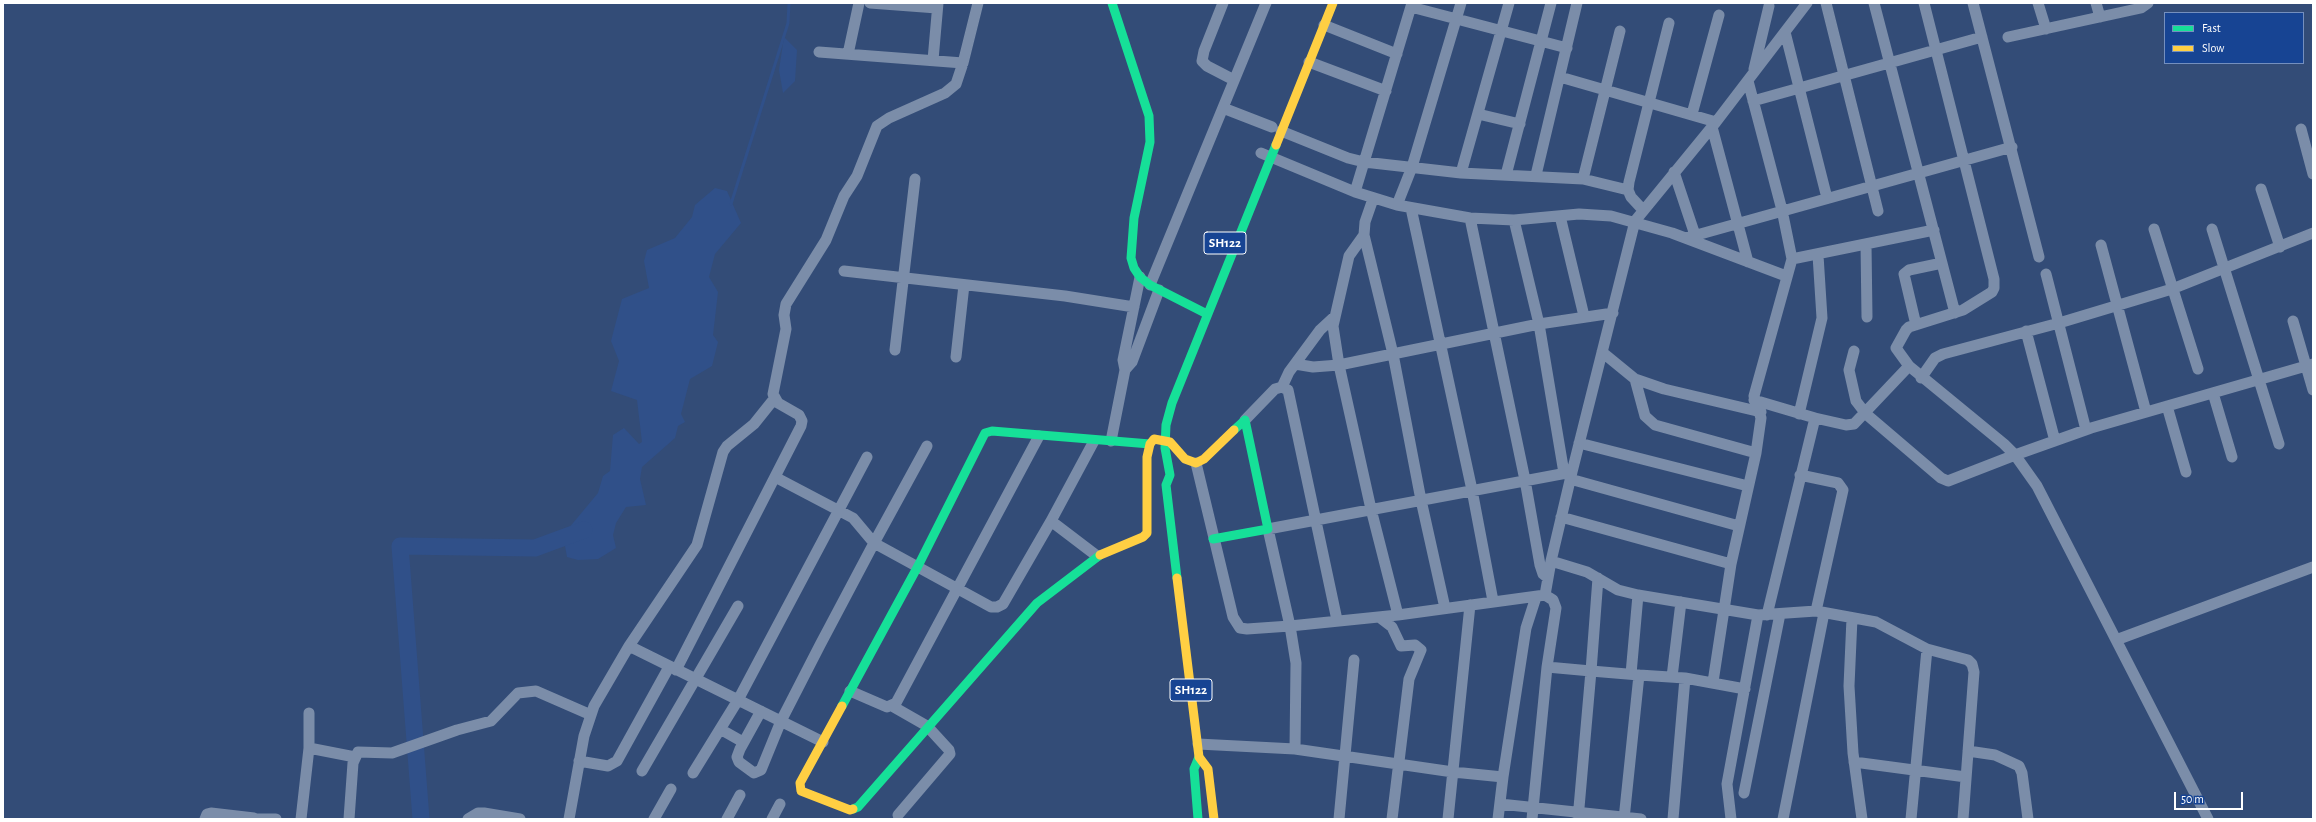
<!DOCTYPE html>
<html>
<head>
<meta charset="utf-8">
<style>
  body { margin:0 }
  #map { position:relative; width:2316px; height:822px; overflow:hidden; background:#334c77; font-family:"Alegreya Sans",sans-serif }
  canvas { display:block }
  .frame { position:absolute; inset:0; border:4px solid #fff; pointer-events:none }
  .legend { position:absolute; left:2164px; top:12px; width:140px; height:52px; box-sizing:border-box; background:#174493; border:1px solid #748fbe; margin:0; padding:5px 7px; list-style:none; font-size:12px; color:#fff }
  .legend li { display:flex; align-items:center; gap:8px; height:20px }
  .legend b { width:20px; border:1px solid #748fbe }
  .scale { position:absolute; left:2174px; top:792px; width:69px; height:18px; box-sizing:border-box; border:2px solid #fff; border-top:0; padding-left:5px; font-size:12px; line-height:14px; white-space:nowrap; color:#fff; -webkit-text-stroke:3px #174493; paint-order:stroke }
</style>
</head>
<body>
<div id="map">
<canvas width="2316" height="822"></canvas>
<div class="frame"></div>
<ul class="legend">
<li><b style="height:5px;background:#16e098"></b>Fast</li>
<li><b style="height:5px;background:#ffcf43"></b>Slow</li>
</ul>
<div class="scale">50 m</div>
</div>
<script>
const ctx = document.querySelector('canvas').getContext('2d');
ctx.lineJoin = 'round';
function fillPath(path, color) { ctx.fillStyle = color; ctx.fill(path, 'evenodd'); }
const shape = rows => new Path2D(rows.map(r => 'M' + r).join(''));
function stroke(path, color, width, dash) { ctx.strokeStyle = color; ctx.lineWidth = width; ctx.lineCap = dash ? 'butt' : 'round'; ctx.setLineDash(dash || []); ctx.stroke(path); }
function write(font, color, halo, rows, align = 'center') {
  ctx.font = font + ' "Alegreya Sans",sans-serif'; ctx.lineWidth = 4; ctx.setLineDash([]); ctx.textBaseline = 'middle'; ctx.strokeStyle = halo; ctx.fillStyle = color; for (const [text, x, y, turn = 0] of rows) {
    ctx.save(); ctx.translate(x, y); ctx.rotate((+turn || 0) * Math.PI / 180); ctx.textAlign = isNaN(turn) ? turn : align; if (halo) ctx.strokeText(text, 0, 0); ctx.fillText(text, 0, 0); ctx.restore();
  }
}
fillPath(shape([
  [784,37,797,50,795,81,783,93,779,70],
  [715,188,727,191,741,223,715,254,709,277,718,292,713,335,718,342,712,366,690,379,681,414,685,422,678,426,675,438,642,467,640,479,646,505,626,507,616,523,613,535,616,548,598,559,578,560,567,557,563,535,598,493,603,476,610,471,613,435,624,428,639,444,642,442,637,400,611,391,619,361,611,341,622,299,649,288,644,261,647,250,675,238,692,217,695,205]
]), '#305089');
stroke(shape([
  [731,204,788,23,789,3]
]), '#305089', 3);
stroke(shape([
  [421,819,400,546,535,548,584,530]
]), '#305089', 17);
stroke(shape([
  [870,3,937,8],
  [1223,3,1204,51,1202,61,1207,66,1234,80],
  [1826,3,1878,211],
  [1874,3,1955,313],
  [1973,3,2039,257],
  [2038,3,2046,29],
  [2096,3,2100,17],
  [1411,7,1567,48],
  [1324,25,1397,54],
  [1785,32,1827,198],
  [2008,37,2141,8,2148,3],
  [819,52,963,63],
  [848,54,859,3],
  [933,60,938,3],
  [1309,62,1386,91],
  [1754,69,1769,6],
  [1560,77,1716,122],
  [1753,101,1982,37],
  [1223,108,1272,127],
  [1478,114,1520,124],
  [1692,114,1719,15],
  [1712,127,1748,262],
  [2301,129,2313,174],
  [1281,131,1348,158,1364,162,1461,173,1583,179,1628,190],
  [1261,153,1355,192,1397,205,1470,218,1514,220,1579,214,1611,216,1672,233,1786,276],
  [1674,172,1695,235],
  [1461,173,1509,3],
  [1506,175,1551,3],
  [1536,175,1577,3],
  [1583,179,1620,31],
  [2261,189,2280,247],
  [1355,192,1412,3],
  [1373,199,1365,222,1364,235,1349,256,1333,326,1339,365,1371,509,1398,615],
  [1397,205,1412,167,1461,3],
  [1411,208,1472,490,1493,601],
  [1643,210,1631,197,1628,190,1629,182,1669,23],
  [1560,216,1584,316],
  [1470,218,1525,480,1540,565,1543,574,1548,578],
  [1514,220,1539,324,1564,473],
  [2154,229,2198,369],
  [2212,229,2279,444],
  [1364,235,1393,354,1421,500,1445,608],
  [1686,238,2012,147],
  [1866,244,1867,317],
  [2101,245,2146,412],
  [1792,259,1934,230],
  [844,271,1065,296,1134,307],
  [2046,274,2086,430],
  [1150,285,1266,3],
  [2293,321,2313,390],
  [1916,325,1904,274,1909,270,1942,263],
  [2026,331,2055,441],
  [895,350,915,179],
  [1854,351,1849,370,1856,401,1866,414,1941,478,1948,481,2015,455,2091,428,2313,364],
  [1602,352,1635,379,1664,389,1761,412],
  [956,357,964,285],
  [1295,364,1313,367,1339,365,1539,324,1613,313],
  [1909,366,2004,444,2015,455,2037,486,2208,819],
  [1125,370,1132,362,1159,290],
  [1921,378,1935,358,1943,354,2059,323,2172,289,2313,233],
  [1635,379,1645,416,1655,425,1756,453],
  [1282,387,1289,372,1320,330,1333,318],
  [2213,393,2232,457],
  [1754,400,1815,418,1767,615],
  [2167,406,2186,472],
  [1799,414,1822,318,1818,255],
  [1815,418,1846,425,1854,424,1909,366,1896,348,1906,330,1909,327,1963,310,1992,292,1994,288,1994,279,1924,3],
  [1245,420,1275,389,1282,387,1288,390,1337,620],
  [1111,441,1125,370,1123,360,1140,277],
  [1579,443,1748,486],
  [1196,463,1233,617,1240,628,1247,629,1290,626,1398,615,1545,595,1553,600,1556,608,1547,667],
  [1800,475,1838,483,1843,490,1816,611],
  [775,477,853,518,874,543,927,446],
  [1570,479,1739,526],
  [1561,517,1731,564],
  [1051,521,1094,441],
  [1551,561,1587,572,1618,590,1638,595,1758,615,1816,611,1876,622,1927,649,1968,660,1972,664,1974,672,1963,819],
  [1545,595,1551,561,1572,472,1635,221,1716,122,1807,3],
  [1379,617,1392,627,1401,646,1415,645,1421,650,1409,679,1392,819],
  [1852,618,1849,686,1853,753,1862,819],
  [2116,640,2313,567],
  [629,646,823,742],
  [676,670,801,426,802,421,799,415,778,403,773,394,786,329,784,315,786,304,826,240,844,196,857,176,877,126,889,118,945,93,956,84,963,63,978,3],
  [1631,674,1638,595],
  [1672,677,1681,602],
  [1713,682,1731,564,1756,453,1761,418,1754,396,1792,259,1782,210,1748,81],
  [850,691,887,707,896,703,1039,436],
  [892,706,927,726,949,750,950,754,898,815],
  [761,711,740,749,737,757,739,762,754,773,761,770,781,721,820,645,874,543,991,607,997,607,1003,604,1051,521,1097,556],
  [720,729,743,742],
  [1198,744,1295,749,1453,772,1503,777],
  [309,748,355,757],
  [1295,749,1296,663,1290,626,1268,529,1572,472],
  [1968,751,1995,755,2019,766,2022,773,2028,819],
  [579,761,608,766,617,761,669,667],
  [1854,762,1966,777],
  [642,771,738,606],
  [693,773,738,700,867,457],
  [1744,793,1780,614],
  [1500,804,1641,819],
  [205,819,207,814,211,813,254,818],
  [254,819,276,819],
  [301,819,309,748,309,713],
  [349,819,353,763,358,752,392,753,457,730,491,721,518,693,536,691,591,715],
  [468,819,478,813,484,813,520,819],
  [569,819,584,736,594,706,629,646,697,545,723,452,727,446,754,424,774,399],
  [654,819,671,789],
  [727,819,740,795],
  [772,819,780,804],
  [1339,819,1354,660],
  [1448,819,1470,605],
  [1498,819,1503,777,1526,628,1536,597],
  [1532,819,1547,667,1591,671,1598,578],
  [1578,819,1591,671,1639,675],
  [1624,819,1639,675,1685,678,1745,689],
  [1673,819,1685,678],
  [1731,819,1727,784,1758,615],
  [1783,819,1824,613],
  [1911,819,1927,649]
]), '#7b8da9', 11);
stroke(shape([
  [1112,3,1149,116,1150,142,1134,218,1131,258,1134,268,1140,277,1150,285,1207,314],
  [1213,539,1268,529,1245,420,1234,430],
  [1177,578,1166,485,1170,475,1165,448,1166,425,1172,403,1276,145],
  [842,706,918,566,985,433,992,431,1150,444],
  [853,809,858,807,1037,603,1100,555],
  [1198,819,1194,769,1199,757]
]), '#16e098', 9);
stroke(shape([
  [1276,145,1333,3],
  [1100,555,1143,537,1147,533,1147,457,1150,444,1154,439,1170,442,1185,459,1196,463,1204,459,1234,430],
  [1177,578,1199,757,1208,769,1214,819],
  [842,706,800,783,801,791,850,810,853,809]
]), '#ffcf43', 9);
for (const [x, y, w] of [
  [1225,243,42],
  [1191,690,42]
]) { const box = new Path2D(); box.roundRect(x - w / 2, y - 11, w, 22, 3); ctx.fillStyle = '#174493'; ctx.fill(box); stroke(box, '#fff', 1); }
write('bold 13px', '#fff', null, [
  ["SH122",1225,243],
  ["SH122",1191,690]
]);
</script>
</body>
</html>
